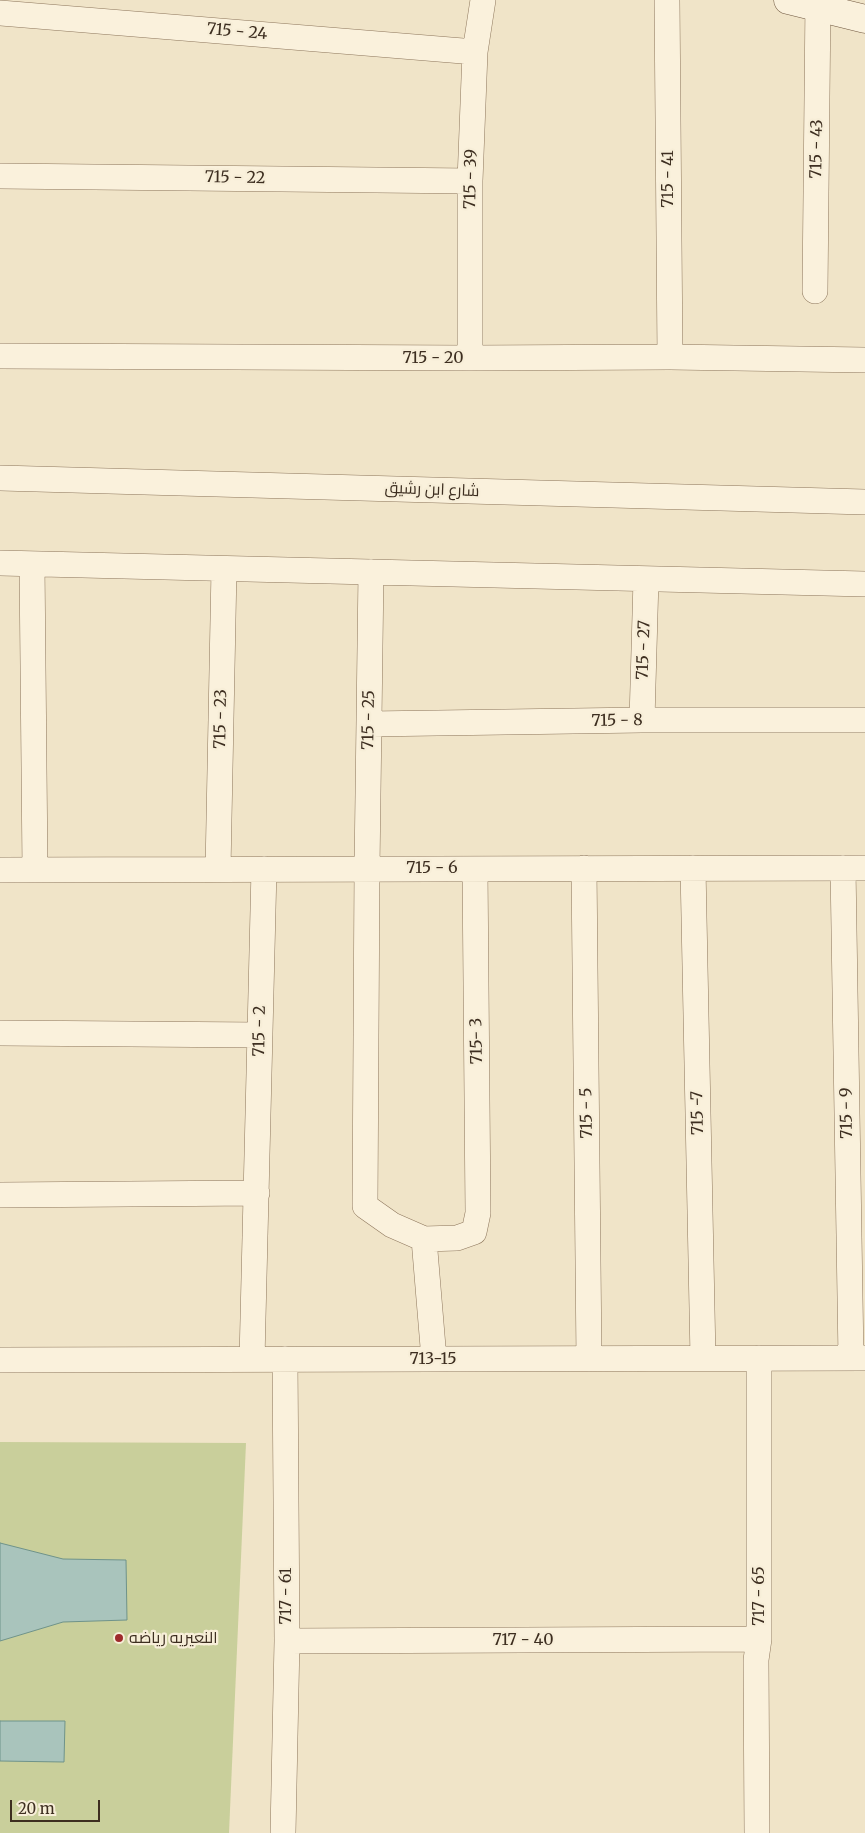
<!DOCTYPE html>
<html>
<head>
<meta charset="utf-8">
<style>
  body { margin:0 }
  #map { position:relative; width:865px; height:1833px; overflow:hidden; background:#f0e4c8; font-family:Merriweather,serif }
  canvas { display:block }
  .scale { position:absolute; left:10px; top:1800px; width:90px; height:22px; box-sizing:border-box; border:2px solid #3d2e20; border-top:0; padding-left:6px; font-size:15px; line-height:18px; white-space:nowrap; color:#3d2e20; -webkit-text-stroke:4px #f7eed8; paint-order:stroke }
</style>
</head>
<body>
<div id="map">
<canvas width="865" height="1833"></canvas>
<div class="scale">20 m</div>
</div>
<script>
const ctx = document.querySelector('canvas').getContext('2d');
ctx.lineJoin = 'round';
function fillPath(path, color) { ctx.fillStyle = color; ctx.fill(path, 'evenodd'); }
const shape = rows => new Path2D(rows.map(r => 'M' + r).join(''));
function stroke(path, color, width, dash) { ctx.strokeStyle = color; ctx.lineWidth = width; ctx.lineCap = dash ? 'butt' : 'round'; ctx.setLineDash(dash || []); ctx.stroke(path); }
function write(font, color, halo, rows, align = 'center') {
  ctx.font = font + ' Merriweather,Cairo,serif'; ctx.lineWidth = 4.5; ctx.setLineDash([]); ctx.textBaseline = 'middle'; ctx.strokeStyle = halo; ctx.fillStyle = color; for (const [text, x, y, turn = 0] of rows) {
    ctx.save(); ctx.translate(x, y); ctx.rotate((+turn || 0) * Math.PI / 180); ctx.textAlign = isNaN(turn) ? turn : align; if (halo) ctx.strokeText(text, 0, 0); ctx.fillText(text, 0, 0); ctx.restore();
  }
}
fillPath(shape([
  [0,1442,246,1443,229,1833,0,1833]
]), '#c9cf9b');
const water = shape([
  [0,1543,63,1559,126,1560,127,1620,63,1622,0,1641,0,1543],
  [0,1721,65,1721,64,1762,0,1761,0,1721]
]);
fillPath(water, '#a9c4bc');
stroke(water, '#6f938a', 1);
const street = shape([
  [667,0,670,357],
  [0,13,475,52],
  [0,176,470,181],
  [815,291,818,0],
  [0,356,470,358,670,357,865,360],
  [470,358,470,181,475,52,483,0],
  [0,478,865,502],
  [0,563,865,584],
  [32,564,35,869],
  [371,572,367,868,365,1206,392,1225,424,1239,457,1238,474,1232,478,1213,475,869],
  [642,720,646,579],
  [369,724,642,720,865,720],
  [584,868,589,1359],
  [693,868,703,1358],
  [843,868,851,1358],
  [218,869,224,569],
  [0,870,865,868],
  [0,1033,260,1035],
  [0,1195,257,1193],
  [424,1239,434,1359],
  [252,1359,264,869],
  [0,1360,865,1358],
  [287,1641,759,1639],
  [283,1833,287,1641,285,1359],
  [757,1833,756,1660,759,1639,759,1358]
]);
const secondary = shape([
  [788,0,865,19]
]);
stroke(street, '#8d765c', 26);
stroke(secondary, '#6f573f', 29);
stroke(street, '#faf1dc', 25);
stroke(secondary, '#faf1dc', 28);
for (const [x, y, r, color] of [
  [119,1638,5,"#9e2a2b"]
]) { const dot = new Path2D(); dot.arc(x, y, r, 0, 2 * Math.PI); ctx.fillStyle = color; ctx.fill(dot); stroke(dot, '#f7eed8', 2); }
write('16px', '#3d2e20', '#f7eed8', [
  ["715 - 24",237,32,5],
  ["715 - 43",817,149,-89],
  ["715 - 22",235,178,1],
  ["715 - 39",471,179,-89],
  ["715 - 41",668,179,-90],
  ["715 - 20",433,358],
  ["شارع ابن رشيق",432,490,2],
  ["715 - 27",644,650,-88],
  ["715 - 23",221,719,-89],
  ["715 - 25",369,720,-89],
  ["715 - 8",617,721,-1],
  ["715 - 6",432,868],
  ["715 - 2",260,1031,-89],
  ["715- 3",477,1041,-91],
  ["715 - 5",587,1113,-91],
  ["715 -7",698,1113,-91],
  ["715 - 9",847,1113,-91],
  ["713-15",433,1359],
  ["717 - 61",286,1596,-90],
  ["717 - 65",759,1596,-90],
  ["717 - 40",523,1640]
]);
write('16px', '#3d2e20', '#f7eed8', [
  ["النعيريه رياضه",129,1638]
], 'left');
</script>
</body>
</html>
